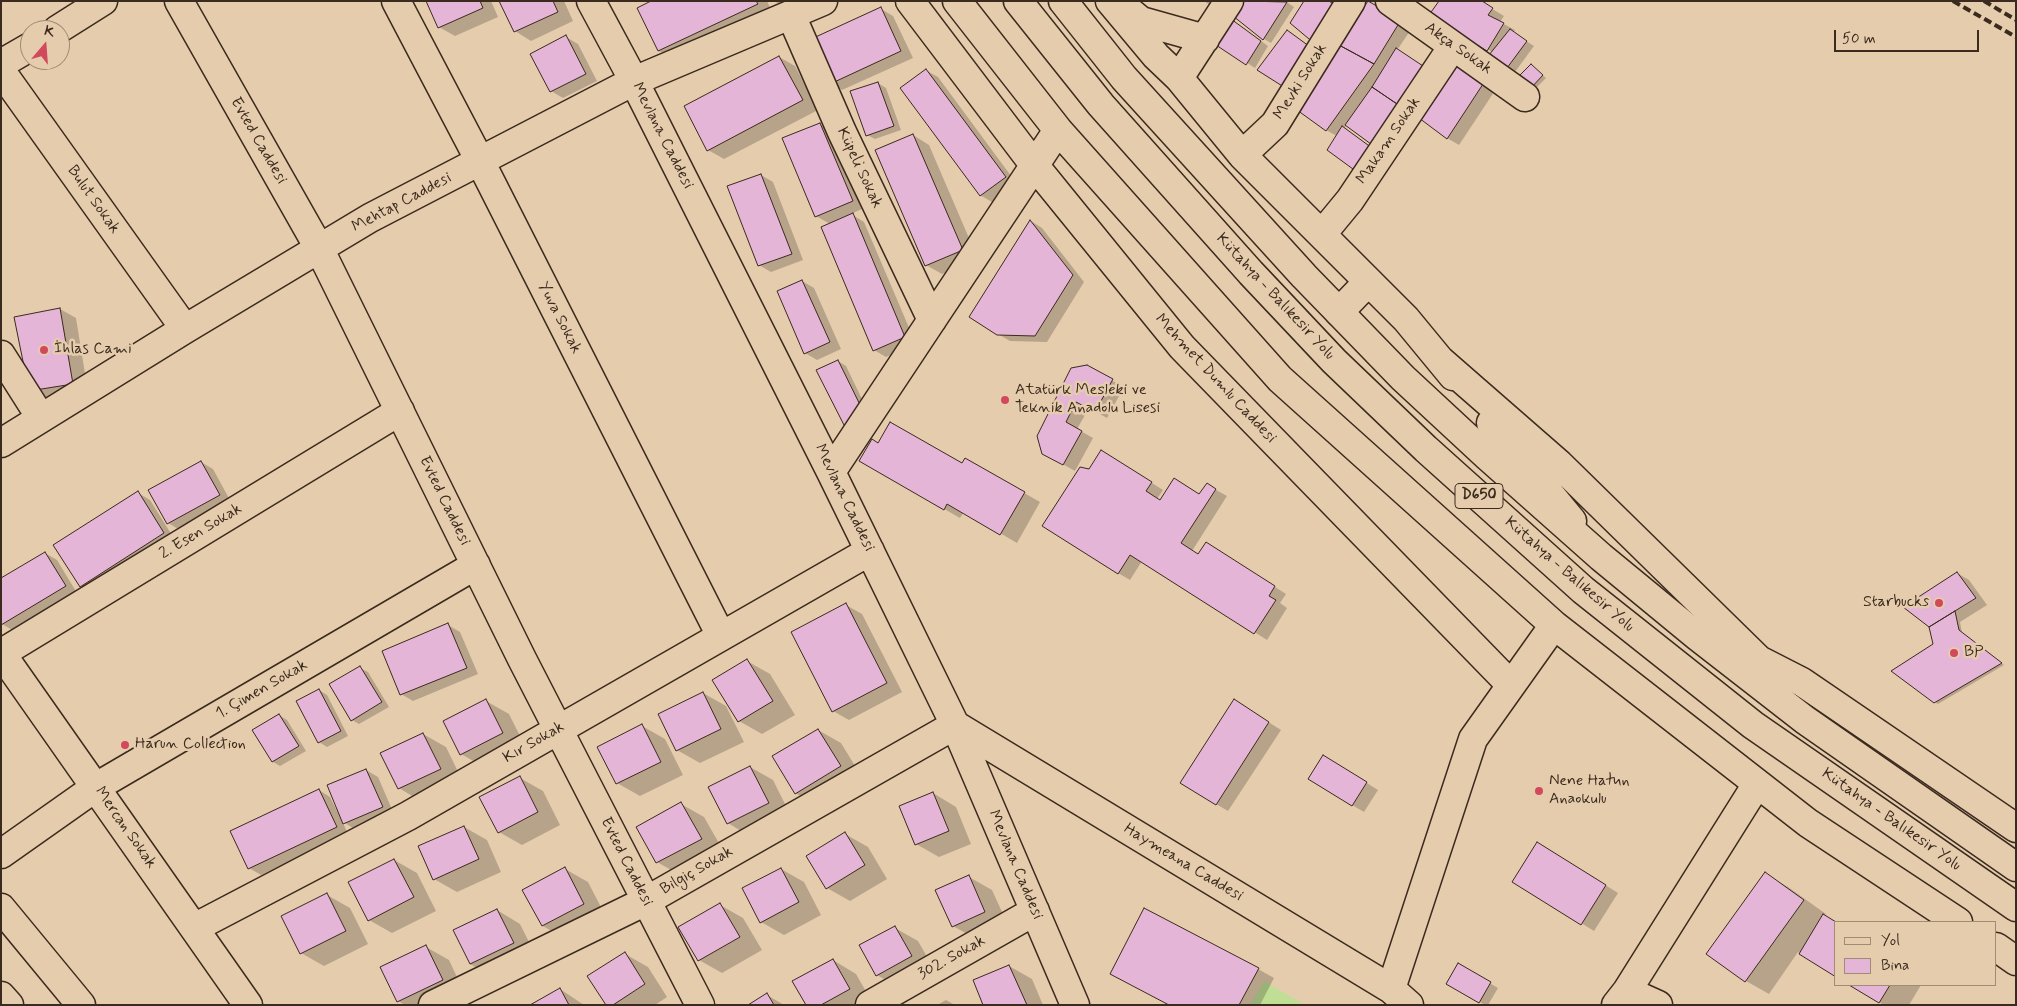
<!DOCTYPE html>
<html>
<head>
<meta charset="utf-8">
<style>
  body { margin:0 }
  #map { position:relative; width:2017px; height:1006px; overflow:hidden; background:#e5ccad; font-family:Mynerve,sans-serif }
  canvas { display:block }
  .frame { position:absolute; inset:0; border:2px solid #3b2a1e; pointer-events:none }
  .legend { position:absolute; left:1834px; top:921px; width:162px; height:65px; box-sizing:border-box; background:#e5ccad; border:1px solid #a18b74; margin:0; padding:6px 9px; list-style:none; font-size:15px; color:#3b2a1e }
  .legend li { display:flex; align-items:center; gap:10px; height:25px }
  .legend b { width:25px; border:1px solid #a18b74 }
  .north { position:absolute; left:20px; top:20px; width:50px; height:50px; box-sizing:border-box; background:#e5ccad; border:1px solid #a18b74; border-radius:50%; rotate:18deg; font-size:14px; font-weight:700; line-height:20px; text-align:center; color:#3b2a1e }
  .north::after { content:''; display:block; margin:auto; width:18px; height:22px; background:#d1495b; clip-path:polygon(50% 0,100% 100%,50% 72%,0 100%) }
  .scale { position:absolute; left:1834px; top:30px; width:145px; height:22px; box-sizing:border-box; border:2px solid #3b2a1e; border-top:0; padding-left:6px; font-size:15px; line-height:18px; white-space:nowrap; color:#3b2a1e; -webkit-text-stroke:4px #e5ccad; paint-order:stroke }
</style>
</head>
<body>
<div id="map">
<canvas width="2017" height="1006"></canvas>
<div class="frame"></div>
<ul class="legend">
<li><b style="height:6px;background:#e5ccad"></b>Yol</li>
<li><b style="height:14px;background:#e4b5d6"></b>Bina</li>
</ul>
<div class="north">K</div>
<div class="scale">50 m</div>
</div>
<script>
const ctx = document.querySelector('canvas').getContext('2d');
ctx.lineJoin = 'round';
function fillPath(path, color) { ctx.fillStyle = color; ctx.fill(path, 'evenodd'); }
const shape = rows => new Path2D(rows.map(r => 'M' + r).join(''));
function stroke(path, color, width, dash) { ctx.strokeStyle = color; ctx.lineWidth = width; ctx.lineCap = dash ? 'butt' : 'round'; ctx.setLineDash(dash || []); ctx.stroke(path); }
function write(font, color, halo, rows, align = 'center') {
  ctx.font = font + ' Mynerve,sans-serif'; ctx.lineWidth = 5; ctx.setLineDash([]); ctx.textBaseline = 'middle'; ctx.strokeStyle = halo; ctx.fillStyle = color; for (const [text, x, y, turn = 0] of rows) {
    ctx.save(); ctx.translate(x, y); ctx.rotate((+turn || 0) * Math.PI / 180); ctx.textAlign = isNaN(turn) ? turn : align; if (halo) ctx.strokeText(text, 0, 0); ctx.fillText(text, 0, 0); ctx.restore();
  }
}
fillPath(shape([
  [1264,981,1305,1005,1250,1005]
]), '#c1de95');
fillPath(shape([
  [428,1,491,1,498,17,455,36,439,27],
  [501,1,564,1,573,21,531,41,515,31],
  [654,1,767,1,773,14,675,60,659,51,639,8],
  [774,1,787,1,779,4],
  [1204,1,1230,1,1214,8],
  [1246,1,1285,1,1294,7,1271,43,1264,39],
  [1479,1,1504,16,1500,22,1515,30,1513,33,1534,46,1515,72,1507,67,1492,52,1431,15],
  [1369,2,1412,28,1344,129,1379,153,1337,136,1326,130],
  [881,9,893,16,913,58,842,90,831,83],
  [1239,25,1268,46,1255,68,1218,44],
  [566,37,578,44,597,81,563,98,551,91],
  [779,57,795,66,818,110,724,159,708,150],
  [1456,58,1498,86,1459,145,1447,138],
  [1531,65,1546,78,1534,90,1531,88],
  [927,71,938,77,1017,184,992,202,980,195],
  [878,83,886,88,901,130,875,139,867,135],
  [820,124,832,131,864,208,851,214,864,222,916,344,886,357,874,350,830,224,816,216],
  [913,135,929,145,978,259,942,274,926,265],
  [761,175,773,182,803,260,771,272,759,265],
  [1031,221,1042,228,1084,282,1047,342,1010,341,998,334],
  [802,281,814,288,841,349,817,360,805,353],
  [60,309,76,318,88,392,46,399,30,390],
  [838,361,846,366,873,422,818,370],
  [1087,367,1124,387,1107,418,1089,408,1077,429,1093,438,1075,471,1043,453],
  [1114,459,1163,490,1157,499,1161,501,1200,496,1207,485,1227,496,1192,551,1199,555,1218,551,1286,594,1280,603,1287,608,1267,640,1142,561,1130,580,1118,573,1090,470],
  [966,460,1040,502,1017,543,964,512,960,518,861,461,962,465],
  [201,462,213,469,231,502,180,530,168,523,150,491],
  [138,493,150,500,175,540,92,593,81,586],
  [45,553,57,560,77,593,14,631,2,624],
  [1957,573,1969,580,1987,605,1960,622,1962,633,2004,665,1938,704,1934,702,1935,645,1930,626],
  [846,605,862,614,902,692,849,720,833,711],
  [448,625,460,632,478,674,413,701,401,694],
  [747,661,770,674,795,715,762,734,739,721],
  [360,668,368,672,389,707,359,724,352,720],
  [319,690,327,695,348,736,327,747,319,742],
  [703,693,726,706,744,742,700,763,677,750],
  [486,701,509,714,525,746,484,767,461,754],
  [1246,708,1281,730,1228,811,1216,804],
  [279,715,287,720,306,751,280,766,273,762],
  [642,726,665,739,683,775,640,796,617,783],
  [818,730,841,743,863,779,818,806,795,793],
  [423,734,446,747,463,782,422,802,399,788],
  [1335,763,1378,790,1364,812,1352,805],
  [750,767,773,780,791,816,751,837,728,823],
  [366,770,378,777,394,814,356,830,342,821,348,834,261,875,249,868,319,790,330,797,337,811],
  [520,778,543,791,560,825,522,845,499,832],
  [933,793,956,807,971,844,939,857,916,844],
  [681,804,704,817,724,852,680,875,657,862],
  [464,827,487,840,501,872,457,892,434,879],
  [845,834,868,847,887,879,850,901,827,888],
  [1549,850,1618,893,1594,931,1514,881],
  [394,860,417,873,436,911,392,933,369,920],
  [565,869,588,882,606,917,565,939,543,926],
  [781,869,804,882,821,915,784,935,761,922],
  [1765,874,1788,887,1826,914,1824,916,1836,975,1798,952,1769,994,1746,981,1708,954],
  [969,877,992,890,1008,925,976,939,953,926],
  [327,895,350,908,368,944,324,966,301,953],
  [720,905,743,918,762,950,722,973,699,960],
  [497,910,520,924,536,956,493,977,470,964],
  [895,928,918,941,934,969,900,988,877,975],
  [426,947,449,960,465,994,441,1005,405,1005,398,1001],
  [625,954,648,967,667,997,655,1005,608,1005],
  [833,960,856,974,872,1002,867,1005,807,1005],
  [1459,965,1498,988,1488,1005,1485,1005,1448,983],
  [1009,966,1032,979,1043,1005,985,1005],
  [1258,969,1274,978,1260,1005,1170,1005],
  [1851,985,1921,985,1909,1005,1884,1005],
  [560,989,584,1005,533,1005],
  [767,995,784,1005,750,1005],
  [946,1000,955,1005,937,1005]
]), '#0003');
const building = shape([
  [426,1,480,1,483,8,438,28,426,1],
  [499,1,553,1,558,12,514,32,499,1],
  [651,1,756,1,758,4,658,51,637,8,651,1],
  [1244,1,1287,2,1263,40,1233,16,1244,1],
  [1304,1,1329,1,1339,8,1315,44,1290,23,1304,1],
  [1368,1,1401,20,1374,64,1339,45,1368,1],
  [1439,1,1482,1,1493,8,1488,15,1504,23,1487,51,1429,15,1439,1],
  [881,7,901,51,830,84,809,40,881,7],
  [1231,19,1261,41,1246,65,1216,45,1231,19],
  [1510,29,1527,41,1507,68,1489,55,1510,29],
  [1287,30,1313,49,1287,89,1257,70,1287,30],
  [566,35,586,74,550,92,530,54,566,35],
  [1339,45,1374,64,1326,131,1297,110,1339,45],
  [1396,48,1426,68,1400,106,1372,87,1396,48],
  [779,56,803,100,707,151,684,106,779,56],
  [1455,56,1487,78,1447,139,1415,115,1455,56],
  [1531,64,1543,75,1530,89,1518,77,1531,64],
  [926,69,1006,177,980,196,900,88,926,69],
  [878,82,894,126,866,136,850,91,878,82],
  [1372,87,1400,106,1375,147,1345,125,1372,87],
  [820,123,853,201,815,217,782,138,820,123],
  [1342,126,1372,148,1357,172,1327,150,1342,126],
  [913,134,963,250,925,266,875,150,913,134],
  [761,174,792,254,758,266,727,186,761,174],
  [853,213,905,337,873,351,821,227,853,213],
  [1030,220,1073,275,1035,336,997,335,969,317,1030,220],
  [802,280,830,342,804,354,777,291,802,280],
  [60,308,73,384,29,391,14,317,60,308],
  [838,360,866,417,845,427,816,370,838,360],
  [1087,365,1113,379,1095,412,1076,402,1066,422,1082,431,1063,465,1042,454,1037,436,1071,368,1087,365],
  [890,422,962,463,965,458,1025,492,1000,535,947,504,944,510,859,461,872,439,878,443,890,422],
  [1101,450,1152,482,1146,491,1160,500,1174,478,1199,494,1207,483,1216,489,1181,543,1198,554,1206,542,1275,586,1269,596,1276,600,1254,634,1130,555,1118,574,1042,526,1080,467,1089,469,1101,450],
  [201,461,220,495,167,524,148,490,201,461],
  [138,491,164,533,80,587,53,545,138,491],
  [45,552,66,586,1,625,1,578,45,552],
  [1957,572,1976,598,1929,627,1903,607,1957,572],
  [846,603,887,683,832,712,791,632,846,603],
  [1955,611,1959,630,2002,663,1934,703,1891,671,1933,644,1929,627,1955,611],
  [448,623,467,668,400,695,382,651,448,623],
  [747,659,773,701,738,722,712,680,747,659],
  [360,666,382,702,351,721,329,684,360,666],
  [319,689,341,731,318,743,296,701,319,689],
  [703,692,721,729,676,751,658,714,703,692],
  [486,699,503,733,460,755,443,721,486,699],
  [1234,699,1269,722,1216,805,1180,783,1234,699],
  [279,714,299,746,272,762,252,730,279,714],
  [642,724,661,762,616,784,597,747,642,724],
  [818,729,841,766,795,794,772,756,818,729],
  [423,733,441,769,398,789,380,753,423,733],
  [1323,755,1367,782,1352,806,1308,779,1323,755],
  [750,766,769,803,727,824,708,787,750,766],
  [366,769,383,807,343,824,327,785,366,769],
  [520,776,538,812,498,833,479,797,520,776],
  [319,789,337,827,248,869,230,831,319,789],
  [933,792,949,831,915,845,899,806,933,792],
  [681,802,702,839,656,863,636,827,681,802],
  [464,826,479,859,433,880,418,846,464,826],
  [845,832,865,865,826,889,806,856,845,832],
  [1537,842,1606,885,1581,925,1512,882,1537,842],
  [394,859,414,897,368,921,348,882,394,859],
  [565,867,584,904,542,926,522,890,565,867],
  [781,868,799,902,760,923,742,888,781,868],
  [1765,872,1804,900,1745,982,1706,954,1765,872],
  [969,875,985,912,952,927,935,890,969,875],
  [327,893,346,931,300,954,281,916,327,893],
  [720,903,740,937,698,961,678,927,720,903],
  [1144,908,1259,968,1239,1005,1169,1005,1110,974,1144,908],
  [497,909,514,943,470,964,453,930,497,909],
  [1823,914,1836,922,1836,977,1799,954,1823,914],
  [895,926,912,956,876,976,859,945,895,926],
  [426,945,443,980,397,1002,380,967,426,945],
  [625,952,645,984,613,1005,606,1005,587,976,625,952],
  [833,959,850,989,821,1005,806,1005,792,981,833,959],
  [1458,963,1491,982,1479,1003,1446,984,1458,963],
  [1009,965,1027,1005,983,1005,973,980,1009,965],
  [1849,985,1890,985,1879,1003,1849,985],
  [560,988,569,1005,530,1005,560,988],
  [767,993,774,1005,748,1005,767,993]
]);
fillPath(building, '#e4b5d6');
stroke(building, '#3b2a1e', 1);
const minor = shape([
  [179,1,319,248,522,659,700,1005],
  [396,1,480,161,721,636],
  [591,1,634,81,831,472,955,725,1075,1005],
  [910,1,1035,166,1182,347,1511,685],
  [957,1,1058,130,1280,379,1554,625,1808,823,1958,922],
  [1110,1,1156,56,1179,78,1242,155,1406,319,1453,376],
  [1390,1,1525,97],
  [1124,7,1141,21,1205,39],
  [791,15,842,132,932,320],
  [57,30,103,1],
  [1,64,30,47],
  [1,71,185,329],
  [1179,78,1229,1],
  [1242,155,1275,124,1351,1],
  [1322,234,1350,200,1453,46],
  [1339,312,1367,283],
  [1,355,41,418],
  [1441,361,1559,464,1759,660,1802,682,2016,828],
  [1491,423,1572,521],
  [1,443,185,329,370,218,634,81,823,1],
  [831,472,1058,130],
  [1,653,248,1005],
  [2,653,400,411],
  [1,854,96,787,476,565],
  [1,908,81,1005],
  [194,928,408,816,870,551],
  [1996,947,2016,961],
  [1391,989,1473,739,1554,625],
  [1627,991,1658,1005],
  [433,1005,646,901,955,725,1391,989,1409,1005],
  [870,1005,1035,911],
  [1616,1005,1627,991,1757,784]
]);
const major = shape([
  [1,996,9,1005]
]);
const highway = shape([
  [1018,1,1101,105,1251,273,1334,361,1426,449,1583,590,1753,725,2016,907],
  [1063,1,1124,78,1304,276,1403,378,1486,455,1601,557,1697,636,1805,720,2016,867]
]);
stroke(minor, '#3b2a1e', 31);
stroke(major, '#3b2a1e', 31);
stroke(highway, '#3b2a1e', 31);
stroke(minor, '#e5ccad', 28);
stroke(major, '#e5ccad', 28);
stroke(highway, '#e5ccad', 28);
stroke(shape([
  [1953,1,2016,37],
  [1984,1,2016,20]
]), '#3b2a1e', 4, [8, 4]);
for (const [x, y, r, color] of [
  [44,350,5,"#d1495b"],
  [1005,400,5,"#d1495b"],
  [1939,603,5,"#d1495b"],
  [1954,653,5,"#d1495b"],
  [125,745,5,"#d1495b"],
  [1539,791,5,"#d1495b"]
]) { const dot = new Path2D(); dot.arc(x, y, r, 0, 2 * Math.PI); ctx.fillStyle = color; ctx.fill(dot); stroke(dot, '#e5ccad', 2); }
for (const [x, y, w] of [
  [1479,496,48]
]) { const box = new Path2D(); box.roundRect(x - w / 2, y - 12.5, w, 25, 4); ctx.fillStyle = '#e5ccad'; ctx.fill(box); stroke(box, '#3b2a1e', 1); }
write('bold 15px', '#3b2a1e', null, [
  ["D650",1479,496]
]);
write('16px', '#3b2a1e', '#e5ccad', [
  ["Akça Sokak",1458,49,35],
  ["Mevki Sokak",1301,82,-58],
  ["Mevlana Caddesi",662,136,63],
  ["Evted Caddesi",258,141,60],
  ["Makam Sokak",1389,141,-56],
  ["Küpeli Sokak",859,168,65],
  ["Bulut Sokak",93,200,55],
  ["Mehtap Caddesi",402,203,-28],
  ["Kütahya - Balıkesir Yolu",1275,297,47],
  ["Yuva Sokak",559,318,63],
  ["Mehmet Dumlu Caddesi",1215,379,47],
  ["Mevlana Caddesi",844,498,64],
  ["Evted Caddesi",444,501,64],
  ["2. Esen Sokak",201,532,-31],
  ["Kütahya - Balıkesir Yolu",1569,575,41],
  ["1. Çimen Sokak",262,690,-30],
  ["Kır Sokak",534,743,-30],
  ["Kütahya - Balıkesir Yolu",1891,820,35],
  ["Mercan Sokak",125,828,55],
  ["Evted Caddesi",626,862,63],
  ["Haymeana Caddesi",1183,863,31],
  ["Mevlana Caddesi",1015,865,67],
  ["Bilgiç Sokak",697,871,-30],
  ["302. Sokak",952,958,-29]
]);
write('16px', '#3b2a1e', '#e5ccad', [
  ["İhlas Cami",54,350],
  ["Atatürk Mesleki ve",1015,391],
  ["Teknik Anadolu Lisesi",1015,409],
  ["Starbucks",1929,603,"right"],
  ["BP",1964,653],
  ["Harun Collection",135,745],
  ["Nene Hatun",1549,782],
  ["Anaokulu",1549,800]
], 'left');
</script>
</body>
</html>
